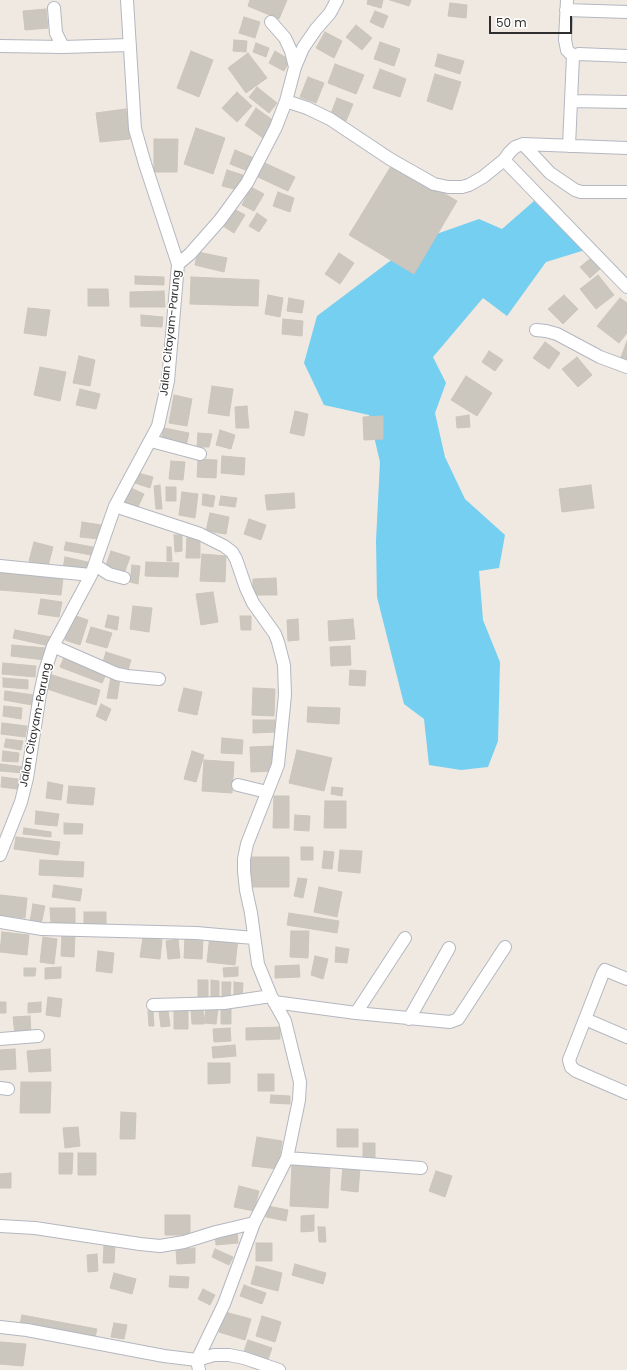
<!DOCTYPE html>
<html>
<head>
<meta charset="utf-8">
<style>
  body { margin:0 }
  #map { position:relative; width:627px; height:1370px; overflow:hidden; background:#efe9e1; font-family:Poppins,sans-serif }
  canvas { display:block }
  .scale { position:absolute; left:489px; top:16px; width:83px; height:18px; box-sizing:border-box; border:2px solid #2e2e2e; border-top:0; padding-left:5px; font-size:12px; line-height:14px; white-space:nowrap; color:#2e2e2e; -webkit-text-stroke:3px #fff; paint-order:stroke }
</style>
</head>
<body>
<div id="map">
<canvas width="627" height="1370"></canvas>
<div class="scale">50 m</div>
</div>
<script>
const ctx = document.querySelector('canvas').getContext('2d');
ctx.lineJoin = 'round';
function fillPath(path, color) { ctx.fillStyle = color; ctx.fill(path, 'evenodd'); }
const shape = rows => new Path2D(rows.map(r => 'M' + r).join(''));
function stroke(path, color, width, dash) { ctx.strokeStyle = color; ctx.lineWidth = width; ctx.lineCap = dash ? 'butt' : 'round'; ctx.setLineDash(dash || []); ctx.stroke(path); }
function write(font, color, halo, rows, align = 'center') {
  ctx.font = font + ' Poppins,sans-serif'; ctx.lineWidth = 3; ctx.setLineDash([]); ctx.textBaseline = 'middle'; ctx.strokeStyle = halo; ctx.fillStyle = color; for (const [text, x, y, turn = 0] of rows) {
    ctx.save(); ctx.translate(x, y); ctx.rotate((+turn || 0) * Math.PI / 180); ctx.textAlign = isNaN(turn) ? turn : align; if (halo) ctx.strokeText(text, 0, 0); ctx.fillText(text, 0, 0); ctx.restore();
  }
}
fillPath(shape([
  [534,201,585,250,546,262,507,316,483,298,433,357,446,383,435,413,445,457,465,499,505,535,499,568,479,571,483,620,500,662,498,741,488,767,461,770,429,765,424,719,404,704,377,597,376,541,380,462,369,415,324,405,304,363,317,316,398,255,428,237,479,219,502,229]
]), '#75cff0');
const building = shape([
  [250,0,287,0,279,19,248,6,250,0],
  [368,0,383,0,381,8,367,4,368,0],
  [390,0,411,0,409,6,390,0],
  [450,3,467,5,466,18,448,16,450,3],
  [46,9,48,28,25,30,23,11,46,9],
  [375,11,388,16,383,28,370,22,375,11],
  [244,17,260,22,255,38,239,33,244,17],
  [356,25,372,38,362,50,346,37,356,25],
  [325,32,342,41,334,58,316,48,325,32],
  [234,40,247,41,246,52,233,51,234,40],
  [380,42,400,49,394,66,374,59,380,42],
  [256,43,269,48,266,57,253,52,256,43],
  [191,51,213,60,199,97,177,88,191,51],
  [275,51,290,60,284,71,269,63,275,51],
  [248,53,267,78,246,93,228,68,248,53],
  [438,54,464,61,460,74,435,66,438,54],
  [335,64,364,75,356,94,328,83,335,64],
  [380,69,406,79,400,97,373,88,380,69],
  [435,74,461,82,452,110,427,101,435,74],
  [308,77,324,83,316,103,300,97,308,77],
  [257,87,277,103,269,113,249,97,257,87],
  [237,92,252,106,237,122,222,108,237,92],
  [337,98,353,104,346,121,330,116,337,98],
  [256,108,274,121,263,138,245,125,256,108],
  [126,109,130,139,100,142,96,113,126,109],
  [196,128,225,138,213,174,184,164,196,128],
  [154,139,178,139,177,172,154,172,154,139],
  [235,150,254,158,248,171,230,164,235,150],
  [265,163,295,177,288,191,258,177,265,163],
  [393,163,457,201,414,274,349,235,393,163],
  [227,170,243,175,238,190,222,186,227,170],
  [251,187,264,194,254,211,242,205,251,187],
  [278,192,294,198,290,212,273,206,278,192],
  [234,209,245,215,234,233,223,226,234,209],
  [257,213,267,220,259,232,249,226,257,213],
  [198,252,227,258,224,272,195,265,198,252],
  [339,253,354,263,340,284,325,274,339,253],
  [591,258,601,268,590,278,580,267,591,258],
  [598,275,614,295,596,309,580,289,598,275],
  [135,276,164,277,164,285,135,284,135,276],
  [191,277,259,280,258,306,190,304,191,277],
  [88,289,108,289,109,306,88,306,88,289],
  [164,291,165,307,130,307,130,292,164,291],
  [268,295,283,298,280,317,265,314,268,295],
  [564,295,578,309,563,324,548,309,564,295],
  [289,298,304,301,302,313,287,311,289,298],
  [620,298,627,303,627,333,619,343,597,326,620,298],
  [28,308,50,310,46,336,24,333,28,308],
  [141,315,163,317,162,327,141,326,141,315],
  [283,319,303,321,302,336,282,334,283,319],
  [627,341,627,363,620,360,627,341],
  [545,342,560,353,549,369,533,358,545,342],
  [489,351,503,360,495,371,482,362,489,351],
  [79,356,95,360,90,386,73,383,79,356],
  [577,357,592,375,578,387,562,369,577,357],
  [40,367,66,372,60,401,34,395,40,367],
  [466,376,492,393,477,416,451,400,466,376],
  [212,386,233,389,229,416,208,413,212,386],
  [80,389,100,394,96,409,76,405,80,389],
  [174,395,192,399,187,426,169,423,174,395],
  [247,406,249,428,236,428,235,407,247,406],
  [295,411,308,414,304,436,290,433,295,411],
  [469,415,470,427,457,428,456,417,469,415],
  [383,416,383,439,364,440,363,417,383,416],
  [164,428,189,433,186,446,161,440,164,428],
  [220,430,235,435,231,449,216,445,220,430],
  [198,433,212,434,209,447,197,447,198,433],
  [222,456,245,458,244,475,221,473,222,456],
  [198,459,217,460,216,478,197,477,198,459],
  [171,461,185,462,183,480,169,479,171,461],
  [138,473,153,477,150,488,135,483,138,473],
  [160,485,162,509,156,509,154,486,160,485],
  [591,485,594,508,562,512,559,489,591,485],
  [166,487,176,487,176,501,166,501,166,487],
  [131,488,144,494,137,509,125,503,131,488],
  [182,492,198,494,195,518,179,515,182,492],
  [294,493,295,508,267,510,265,495,294,493],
  [203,494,215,496,213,507,202,505,203,494],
  [221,496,237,498,235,507,219,505,221,496],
  [210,513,229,517,226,534,206,531,210,513],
  [249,519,266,525,261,540,244,534,249,519],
  [82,522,101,525,99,539,80,537,82,522],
  [174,535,182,535,182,551,175,552,174,535],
  [187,535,200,535,200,558,186,558,187,535],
  [34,542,53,547,48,566,29,561,34,542],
  [66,542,93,547,91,555,64,550,66,542],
  [167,547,171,547,172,561,167,561,167,547],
  [111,551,130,557,124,574,105,568,111,551],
  [202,554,226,556,225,582,200,581,202,554],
  [65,557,88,562,86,573,63,569,65,557],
  [146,562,179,563,178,577,145,576,146,562],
  [132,565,140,566,138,584,130,582,132,565],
  [0,573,63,578,61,595,0,590,0,573],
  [276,578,277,595,253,595,253,579,276,578],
  [213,592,218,622,201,625,196,594,213,592],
  [41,599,62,602,59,617,38,614,41,599],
  [133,606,152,608,149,632,130,629,133,606],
  [73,615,88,620,80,645,65,640,73,615],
  [108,615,119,617,117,630,105,627,108,615],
  [240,616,251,616,251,630,241,630,240,616],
  [298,619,299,640,288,641,287,620,298,619],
  [353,619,355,639,329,641,328,621,353,619],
  [91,627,112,633,107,648,86,642,91,627],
  [15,630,51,637,49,646,13,638,15,630],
  [12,645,46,648,45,660,11,656,12,645],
  [350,646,351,665,331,666,330,647,350,646],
  [106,652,131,660,127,673,102,665,106,652],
  [65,655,107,672,102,683,60,667,65,655],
  [3,663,36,666,35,677,2,674,3,663],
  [350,670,366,671,365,686,349,685,350,670],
  [49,674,100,690,96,705,44,688,49,674],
  [111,677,120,678,117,699,107,698,111,677],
  [3,678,28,680,28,689,3,687,3,678],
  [184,688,202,692,197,715,178,711,184,688],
  [253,688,275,689,274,716,252,715,253,688],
  [5,691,34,695,32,705,4,700,5,691],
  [101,704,111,709,106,721,96,716,101,704],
  [4,706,22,708,21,719,3,716,4,706],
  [308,707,340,708,339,724,307,722,308,707],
  [253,720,275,720,275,732,253,733,253,720],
  [2,723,27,726,25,737,1,734,2,723],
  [222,738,243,740,242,754,221,753,222,738],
  [6,739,23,741,21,750,4,747,6,739],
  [273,746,274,771,251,772,250,747,273,746],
  [297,750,332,758,324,791,289,783,297,750],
  [3,751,19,753,18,762,2,761,3,751],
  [192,751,204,755,196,782,184,779,192,751],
  [204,760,234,762,232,793,202,791,204,760],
  [0,764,25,767,24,773,0,771,0,764],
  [2,777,18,779,17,789,1,787,2,777],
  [48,782,63,785,61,800,46,798,48,782],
  [69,786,95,788,93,805,67,803,69,786],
  [332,787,343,788,342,796,331,794,332,787],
  [274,796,289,796,289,828,273,828,274,796],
  [325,801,346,801,346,828,324,828,325,801],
  [36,811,59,814,57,826,35,824,36,811],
  [295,815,310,816,309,831,294,830,295,815],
  [64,823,83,824,82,834,64,834,64,823],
  [24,828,51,832,51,837,23,834,24,828],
  [16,837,60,842,58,855,14,849,16,837],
  [301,847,313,847,313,860,301,860,301,847],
  [340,850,362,851,360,873,338,871,340,850],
  [324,851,334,852,332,869,322,868,324,851],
  [251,857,289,857,289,887,251,887,251,857],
  [40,860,84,862,83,877,39,875,40,860],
  [298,878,307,879,303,898,294,896,298,878],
  [54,885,82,889,80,901,52,897,54,885],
  [319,887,342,892,337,917,314,912,319,887],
  [0,895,27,898,25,918,0,915,0,895],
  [33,904,45,906,41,924,30,922,33,904],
  [50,908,75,908,75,923,51,923,50,908],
  [84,912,106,912,106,926,84,926,84,912],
  [289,913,339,921,337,933,287,925,289,913],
  [291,931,309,931,308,958,290,957,291,931],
  [2,932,29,935,27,955,0,952,2,932],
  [62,934,75,934,74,957,61,956,62,934],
  [210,935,238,938,235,965,207,962,210,935],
  [43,937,57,939,54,964,40,962,43,937],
  [143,937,162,940,160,959,140,957,143,937],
  [185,937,203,938,202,959,184,958,185,937],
  [178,939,180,958,168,959,166,941,178,939],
  [336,947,349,949,347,963,335,962,336,947],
  [98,951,114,953,112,973,96,971,98,951],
  [315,956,328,959,323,979,311,975,315,956],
  [299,965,300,977,275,978,275,966,299,965],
  [61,967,61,978,45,979,45,968,61,967],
  [238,967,238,976,224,977,223,968,238,967],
  [24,968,36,968,35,976,24,976,24,968],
  [198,980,208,980,208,999,198,999,198,980],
  [211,980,219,981,219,999,211,999,211,980],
  [222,982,231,982,230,1000,222,999,222,982],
  [234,982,243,983,242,1000,234,1000,234,982],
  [48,997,62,999,60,1017,46,1015,48,997],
  [0,1002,6,1002,6,1013,0,1013,0,1002],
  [41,1002,41,1012,28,1013,28,1003,41,1002],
  [203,1008,204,1024,192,1024,191,1009,203,1008],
  [206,1008,218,1009,216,1024,204,1023,206,1008],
  [221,1009,231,1009,231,1024,221,1024,221,1009],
  [168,1010,170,1026,161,1027,159,1011,168,1010],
  [174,1010,188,1010,188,1029,174,1029,174,1010],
  [148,1011,153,1011,154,1026,149,1026,148,1011],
  [30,1016,31,1034,15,1035,13,1017,30,1016],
  [280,1027,280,1039,246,1040,246,1028,280,1027],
  [230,1028,231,1041,214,1042,213,1029,230,1028],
  [235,1045,236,1056,213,1058,212,1047,235,1045],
  [15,1049,16,1069,0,1070,0,1050,15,1049],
  [50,1049,51,1071,29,1072,27,1051,50,1049],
  [208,1063,230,1063,230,1083,208,1084,208,1063],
  [258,1074,274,1074,274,1091,258,1091,258,1074],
  [21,1082,51,1082,50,1113,20,1113,21,1082],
  [271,1095,290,1096,290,1104,270,1103,271,1095],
  [121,1112,136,1113,135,1139,120,1139,121,1112],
  [78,1127,80,1146,65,1148,63,1128,78,1127],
  [337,1129,358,1129,358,1147,337,1147,337,1129],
  [257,1137,282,1141,278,1169,252,1166,257,1137],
  [363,1143,375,1143,375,1160,363,1160,363,1143],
  [59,1153,73,1153,72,1174,59,1174,59,1153],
  [78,1153,96,1153,96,1175,78,1175,78,1153],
  [292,1165,330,1167,328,1208,290,1206,292,1165],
  [343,1166,360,1168,358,1192,341,1190,343,1166],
  [436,1171,452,1176,445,1197,429,1191,436,1171],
  [11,1173,11,1188,0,1188,0,1174,11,1173],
  [239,1186,259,1191,254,1211,234,1207,239,1186],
  [268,1206,288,1210,286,1221,266,1217,268,1206],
  [165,1215,190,1215,190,1235,165,1235,165,1215],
  [314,1215,314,1231,301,1232,301,1216,314,1215],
  [318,1227,325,1227,326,1242,319,1242,318,1227],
  [237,1232,238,1243,216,1245,215,1234,237,1232],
  [256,1243,272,1243,272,1261,256,1261,256,1243],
  [104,1245,115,1246,114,1263,103,1263,104,1245],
  [195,1248,195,1263,177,1264,176,1249,195,1248],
  [215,1249,233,1257,229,1265,212,1257,215,1249],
  [97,1254,98,1271,88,1272,87,1255,97,1254],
  [295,1264,326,1273,323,1284,292,1275,295,1264],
  [256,1266,282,1273,278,1291,251,1284,256,1266],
  [114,1273,136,1279,132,1294,110,1288,114,1273],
  [170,1276,189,1277,188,1288,169,1287,170,1276],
  [244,1285,266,1293,262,1304,240,1296,244,1285],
  [203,1289,215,1295,210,1305,198,1299,203,1289],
  [225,1312,251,1319,245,1340,219,1332,225,1312],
  [22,1315,97,1329,95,1337,20,1324,22,1315],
  [262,1316,281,1322,275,1342,256,1336,262,1316],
  [114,1323,127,1325,124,1339,111,1337,114,1323],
  [248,1340,272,1348,266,1365,242,1357,248,1340],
  [0,1342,26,1344,23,1366,0,1364,0,1342]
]);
fillPath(building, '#cbc7bf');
stroke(building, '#cbc5ba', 1);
const street = shape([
  [567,0,565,40,567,50,573,56,569,146],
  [54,8,56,33,63,47],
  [566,10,627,12],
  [271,22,285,38,291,51,295,67],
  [0,46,63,47,130,45],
  [573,56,579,54,627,56],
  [286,101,307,108,330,119,390,159,434,184,448,187,462,187,469,185,483,177,504,160,509,153,515,147,523,144,550,173,575,190,581,192,627,192],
  [572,101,627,102],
  [523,144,627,148],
  [504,160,627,287],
  [178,264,190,254,220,220,247,183,276,127,286,101,295,67,303,48,316,29,330,13,337,0],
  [536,330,546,331,557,334,600,357,627,367],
  [151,441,200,454],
  [115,506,200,534,224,546,232,552,236,559,246,588,253,603,275,634,278,642,284,665,285,695,278,765,247,844,244,859,244,871,246,890,251,913,258,964,271,996,285,1021,300,1082,299,1100,287,1158,254,1223,224,1304,197,1360,199,1370],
  [95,565,109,574,124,578],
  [0,566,91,575],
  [53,646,117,674,127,676,159,679],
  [238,785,267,792],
  [0,855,21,802,27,778,40,694,45,671,53,646,91,575,115,506,158,426,168,381,178,264,145,164,135,129,127,0],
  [0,922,42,929,196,933,254,938],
  [627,979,605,970,603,973,569,1060,571,1067,576,1071,627,1093],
  [274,1002,356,1013,450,1022,458,1019,505,947],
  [153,1005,224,1003,271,996],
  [356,1013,405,938],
  [409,1019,449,948],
  [585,1019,627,1037],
  [0,1039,38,1036],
  [0,1088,8,1089],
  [287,1158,421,1168],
  [0,1226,35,1228,140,1244,160,1246,184,1242,216,1232,254,1223],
  [0,1327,27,1330,164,1356,197,1360,214,1355,229,1355,244,1358,279,1370]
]);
stroke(street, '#b4b7c1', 14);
stroke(street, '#fff', 12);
write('11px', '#2e2e2e', '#fff', [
  ["Jalan Citayam-Parung",171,333,-84],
  ["Jalan Citayam-Parung",36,725,-79]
]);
</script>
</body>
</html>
